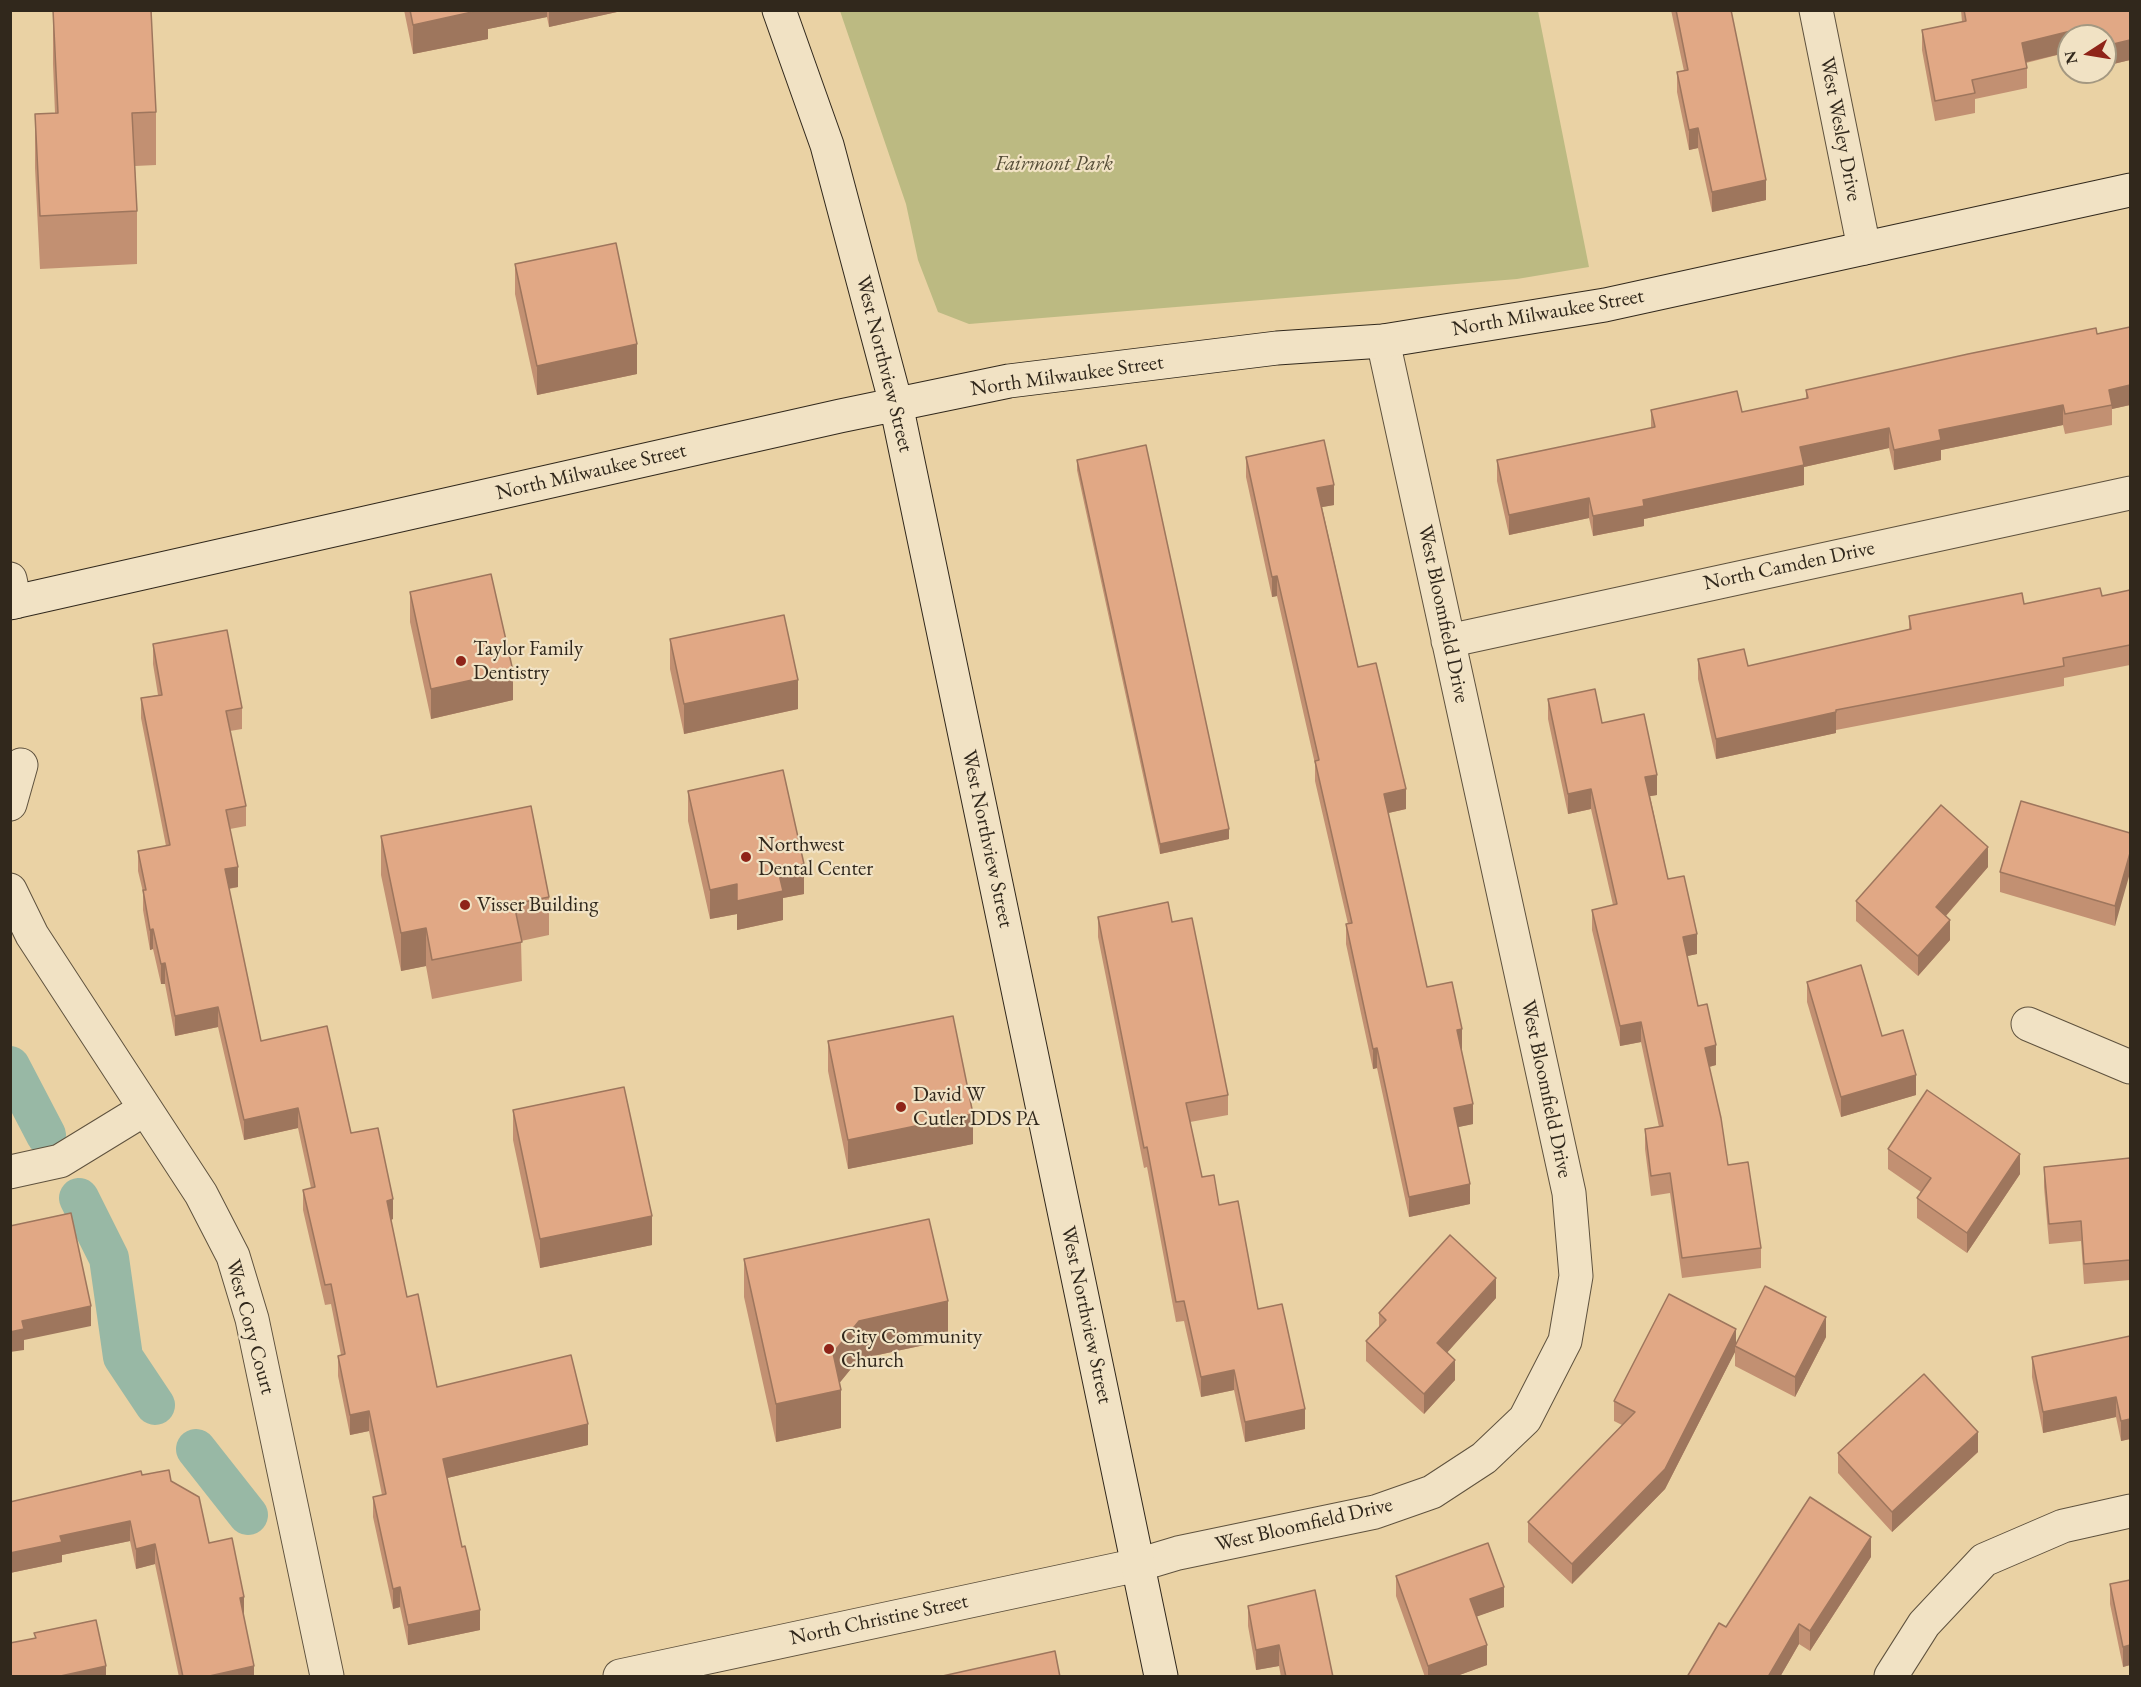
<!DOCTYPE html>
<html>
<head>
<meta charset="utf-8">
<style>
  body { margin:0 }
  #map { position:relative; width:2141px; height:1687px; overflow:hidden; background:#ead2a4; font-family:"EB Garamond",serif }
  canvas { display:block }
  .frame { position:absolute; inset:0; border:12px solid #31281c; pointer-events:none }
  .north { position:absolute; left:2057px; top:24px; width:60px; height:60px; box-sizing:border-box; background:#f1e2c4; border:2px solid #a49881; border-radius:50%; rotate:258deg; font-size:16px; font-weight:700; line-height:24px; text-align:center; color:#31281c }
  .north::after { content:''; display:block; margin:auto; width:21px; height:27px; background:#8f2418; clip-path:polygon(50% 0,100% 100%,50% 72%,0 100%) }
</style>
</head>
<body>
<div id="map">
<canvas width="2141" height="1687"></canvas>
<div class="frame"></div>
<div class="north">N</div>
</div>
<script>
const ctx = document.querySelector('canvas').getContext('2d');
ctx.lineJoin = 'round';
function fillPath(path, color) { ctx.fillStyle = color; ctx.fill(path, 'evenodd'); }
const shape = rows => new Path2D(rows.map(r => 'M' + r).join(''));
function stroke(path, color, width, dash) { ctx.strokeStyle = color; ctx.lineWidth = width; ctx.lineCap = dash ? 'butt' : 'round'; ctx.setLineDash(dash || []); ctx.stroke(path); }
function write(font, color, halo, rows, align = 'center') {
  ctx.font = font + ' "EB Garamond",serif'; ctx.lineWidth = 4.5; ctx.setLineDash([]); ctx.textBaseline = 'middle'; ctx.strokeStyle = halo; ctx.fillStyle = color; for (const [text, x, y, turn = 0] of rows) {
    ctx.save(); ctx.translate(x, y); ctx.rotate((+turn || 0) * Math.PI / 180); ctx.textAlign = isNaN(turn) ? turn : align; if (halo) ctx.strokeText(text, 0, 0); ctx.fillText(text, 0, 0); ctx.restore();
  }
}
fillPath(shape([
  [840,11,1538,11,1589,267,1517,279,969,324,938,312,918,260,906,204]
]), '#bcba82');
stroke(shape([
  [10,1066,46,1135],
  [79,1198,109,1258,123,1357,155,1405],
  [196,1449,248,1515]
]), '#98b8a5', 40);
const street = shape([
  [1816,10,1864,248],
  [10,579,15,602],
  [1448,641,2130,493],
  [10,804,21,765],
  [10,890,32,935,201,1194,233,1256,252,1319,327,1676],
  [2028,1024,2130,1067],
  [10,1172,60,1161,145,1109],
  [620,1676,1138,1565,1178,1553,1375,1512,1432,1492,1484,1458,1525,1419,1565,1341,1576,1276,1569,1193,1383,341],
  [1891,1676,1924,1624,1984,1560,2063,1526,2130,1511]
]);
const secondary = shape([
  [779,10,827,145,896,404,1161,1676],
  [10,603,840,416,1009,381,1277,348,1383,341,1605,305,2130,190]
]);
stroke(street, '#5f523e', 35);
stroke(secondary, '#31281c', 35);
stroke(street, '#f1e2c4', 33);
stroke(secondary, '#f1e2c4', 33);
fillPath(shape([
  [53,10,156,112,156,165,135,166,137,211,137,264,40,269,35,168,35,114,55,113,53,64],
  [404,10,626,10,549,27,547,17,488,29,488,39,413,54],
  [1671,10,1731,10,1766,200,1712,212,1698,148,1689,150,1677,92,1677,72,1684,71],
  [1961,10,2130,10,2130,60,2105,66,2105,36,2069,36,2069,52,2026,63,2027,68,2027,88,1975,99,1975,113,1935,121,1922,50,1922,30,1962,22],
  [515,264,637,374,537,395,515,294],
  [2130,327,2130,405,2112,409,2112,425,2065,434,2063,425,1941,450,1941,460,1894,470,1889,448,1804,467,1804,485,1644,519,1644,526,1593,536,1589,518,1509,535,1497,481,1497,460,1651,428,1651,410,1742,412,1806,398,1806,390],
  [1246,457,1334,505,1322,507,1358,667,1406,809,1388,813,1427,987,1462,1049,1461,1049,1473,1124,1458,1127,1470,1204,1409,1217,1377,1068,1373,1069,1346,944,1346,924,1348,924,1315,781,1315,764,1277,596,1272,597,1246,477],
  [1077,460,1229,839,1160,854,1077,470],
  [2130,590,2130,665,2064,678,2064,686,1836,730,1836,733,1716,759,1698,679,1698,659,1748,666,1909,630,1909,616,2102,596],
  [410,592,513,700,431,719,410,622],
  [670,639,798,709,684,734,670,669],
  [153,644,242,708,242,729,230,731,246,806,246,826,230,829,238,887,229,889,261,1041,351,1133,393,1219,391,1220,407,1297,437,1387,588,1445,447,1478,480,1630,408,1645,400,1607,393,1609,373,1517,373,1497,382,1495,369,1431,350,1435,338,1376,338,1356,341,1355,331,1304,325,1305,303,1210,303,1190,311,1188,298,1128,244,1140,218,1027,175,1036,165,984,161,984,153,949,150,950,143,910,143,892,138,871,138,851,166,846,141,718,141,698,158,695,153,664],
  [1548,699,1602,723,1657,795,1650,796,1668,879,1697,954,1687,956,1698,1006,1716,1065,1709,1067,1728,1165,1761,1248,1761,1268,1682,1278,1670,1193,1651,1196,1645,1149,1645,1129,1659,1127,1641,1042,1620,1046,1592,930,1592,910,1613,905,1591,809,1568,814,1548,719],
  [688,791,804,894,783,898,783,920,737,930,737,914,710,919,688,821],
  [2130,833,2115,926,2000,892,2000,872],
  [381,836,549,897,549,935,521,941,522,981,432,999,426,966,401,971,381,875],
  [1988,867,1946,916,1950,940,1918,976,1856,921,1856,901],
  [1098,917,1172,922,1228,1095,1228,1115,1190,1122,1202,1177,1219,1205,1258,1309,1305,1429,1245,1442,1234,1390,1201,1397,1184,1321,1176,1322,1147,1167,1144,1168,1098,937],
  [1807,982,1882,1036,1916,1095,1841,1117,1807,1002],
  [828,1041,973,1144,848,1169,828,1071],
  [513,1110,652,1245,540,1268,513,1140],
  [1888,1149,2020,1174,1967,1253,1917,1218,1917,1198,1921,1192,1888,1169],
  [2130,1158,2130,1280,2084,1284,2081,1241,2049,1244,2044,1187,2044,1167],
  [744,1259,948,1340,859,1359,839,1383,841,1428,776,1442,744,1297],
  [1496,1298,1447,1352,1455,1380,1424,1414,1366,1361,1366,1341,1379,1327,1379,1313],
  [2130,1336,2130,1439,2121,1441,2116,1417,2043,1433,2032,1377,2032,1357],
  [1826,1337,1795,1397,1735,1366,1735,1352,1665,1489,1572,1584,1528,1542,1528,1522,1622,1425,1614,1421,1614,1401,1736,1343],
  [1978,1452,1892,1532,1838,1473,1838,1453],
  [142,1475,171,1481,209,1543,244,1617,254,1677,179,1677,155,1564,136,1569,130,1541,62,1555,62,1562,10,1573],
  [1871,1557,1810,1651,1799,1644,1780,1677,1687,1677,1726,1627],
  [1396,1576,1504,1607,1477,1616,1487,1665,1454,1677,1425,1677,1396,1596],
  [2130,1580,2130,1665,2123,1667,2110,1604,2110,1584],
  [1248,1606,1333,1677,1281,1677,1279,1666,1256,1670,1248,1626]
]), '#c29072');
fillPath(shape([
  [481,10,547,10,547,17,488,29,488,39,413,54,413,25],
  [549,10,626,10,549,27],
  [2083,28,2083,36,2069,36,2069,52,2022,63,2022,43],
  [2130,40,2130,60,2105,66,2105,46],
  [1698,128,1698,148,1689,150,1689,130],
  [1766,180,1766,200,1712,212,1712,192],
  [637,344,637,374,537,395,537,366],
  [2130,385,2130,405,2112,409,2109,390],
  [2063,405,2063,425,1941,450,1941,460,1894,470,1894,450,1939,430],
  [1889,428,1889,448,1804,467,1804,485,1644,519,1644,526,1593,536,1593,516,1800,447],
  [1334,485,1334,505,1317,508,1317,488],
  [1589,498,1589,518,1509,535,1509,515],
  [1277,576,1277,596,1272,597,1272,577],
  [513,671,513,700,431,719,431,689],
  [798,680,798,709,684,734,684,704],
  [1836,712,1836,733,1716,759,1716,739],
  [1657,775,1657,795,1645,797,1645,777],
  [1406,789,1406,809,1384,814,1384,794],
  [1591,789,1591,809,1568,814,1568,794],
  [1229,829,1229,839,1160,854,1160,844],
  [1988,847,1988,867,1936,927,1936,907],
  [2130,853,2130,873,2115,926,2115,906],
  [804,864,804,894,783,898,783,920,737,930,737,914,710,919,710,890,778,870],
  [238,867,238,887,225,889,225,869],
  [1950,920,1950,940,1918,976,1918,956],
  [426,928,426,966,401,971,401,933],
  [153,929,153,949,150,950,150,930],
  [1697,934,1697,954,1683,957,1683,937],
  [165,963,165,984,161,984,161,964],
  [218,1007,218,1027,175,1036,175,1016],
  [1641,1022,1641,1042,1620,1046,1620,1026],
  [1462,1029,1462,1049,1457,1050,1457,1030],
  [1716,1045,1716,1065,1705,1068,1705,1048],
  [1377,1048,1377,1068,1373,1069,1373,1049],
  [1916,1075,1916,1095,1841,1117,1841,1097],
  [1473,1104,1473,1124,1454,1128,1454,1108],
  [298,1108,298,1128,244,1140,244,1120],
  [973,1114,973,1144,848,1169,848,1140],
  [2020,1154,2020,1174,1967,1253,1967,1233],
  [1470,1184,1470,1204,1409,1217,1409,1197],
  [393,1199,393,1219,387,1221,387,1201],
  [652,1216,652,1245,540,1268,540,1239],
  [1496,1278,1496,1298,1437,1364,1437,1343],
  [948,1301,948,1340,859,1359,833,1391,833,1353,859,1321],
  [91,1306,91,1326,24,1340,24,1350,10,1352,10,1332,22,1321],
  [1826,1317,1826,1337,1795,1397,1795,1377],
  [1736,1329,1736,1347,1735,1346,1735,1352,1665,1489,1572,1584,1572,1564],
  [1455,1360,1455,1380,1424,1414,1424,1394],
  [1234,1370,1234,1390,1201,1397,1201,1377],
  [841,1390,841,1428,776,1442,776,1404],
  [2116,1397,2116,1417,2043,1433,2043,1412],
  [1305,1409,1305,1429,1245,1442,1245,1422],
  [369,1411,369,1431,350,1435,350,1415],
  [2130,1419,2130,1439,2121,1441,2121,1421],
  [588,1424,588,1445,443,1479,443,1459],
  [1978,1432,1978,1452,1892,1532,1892,1512],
  [130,1521,130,1541,62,1555,62,1562,10,1573,10,1553,60,1536],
  [1871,1537,1871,1557,1810,1651,1810,1631],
  [155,1544,155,1564,136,1569,136,1549],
  [400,1587,400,1607,393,1609,393,1589],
  [1504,1587,1504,1607,1470,1619,1470,1599],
  [244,1597,244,1617,240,1598],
  [480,1610,480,1630,408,1645,408,1625],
  [1799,1624,1799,1644,1780,1677,1768,1677],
  [1279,1645,1279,1666,1256,1670,1256,1650],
  [1487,1645,1487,1665,1454,1677,1428,1677,1428,1666],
  [2130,1645,2130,1665,2123,1667,2123,1647],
  [106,1666,106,1677,56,1677],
  [254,1666,254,1677,205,1677]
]), '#9e765d');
const building = shape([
  [53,10,151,10,156,112,132,113,137,211,40,216,35,114,58,113,53,10],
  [410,10,481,10,413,25,410,10],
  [1676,10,1731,10,1766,180,1712,192,1698,128,1689,130,1677,72,1688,70,1676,10],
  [1964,10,2130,10,2130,40,2105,46,2105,36,2085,36,2083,28,2022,43,2027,68,1972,80,1975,93,1935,101,1922,30,1966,21,1964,10],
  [616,243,637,344,537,366,515,264,616,243],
  [2130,327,2130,385,2109,390,2112,405,2065,414,2063,405,1939,430,1941,440,1894,450,1889,428,1800,447,1804,465,1643,500,1644,506,1593,516,1589,498,1509,515,1497,460,1655,427,1651,410,1737,391,1742,412,1808,398,1806,390,1968,354,2096,328,2097,334,2130,327],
  [1324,440,1334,485,1317,488,1358,667,1376,663,1406,789,1384,794,1427,987,1452,982,1462,1029,1457,1030,1473,1104,1454,1108,1470,1184,1409,1197,1377,1048,1373,1049,1346,924,1352,923,1315,761,1319,760,1277,576,1272,577,1246,457,1324,440],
  [1146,445,1229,829,1160,844,1077,460,1146,445],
  [491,574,513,671,431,689,410,592,491,574],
  [2100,588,2102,596,2130,590,2130,645,2063,658,2064,666,1836,710,1836,712,1716,739,1698,659,1744,649,1748,666,1911,629,1909,616,2022,593,2024,604,2100,588],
  [784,615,798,680,684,704,670,639,784,615],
  [227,630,242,708,226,711,246,806,226,810,238,867,225,869,261,1041,327,1026,351,1133,378,1128,393,1199,387,1201,407,1297,418,1294,437,1387,571,1355,588,1424,443,1459,462,1547,465,1546,480,1610,408,1625,400,1587,393,1589,373,1497,386,1494,369,1411,350,1415,338,1356,345,1354,331,1284,325,1285,303,1190,315,1187,298,1108,244,1120,218,1007,175,1016,165,963,161,964,153,929,150,930,143,890,146,890,138,851,170,845,141,698,162,695,153,644,227,630],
  [1595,689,1602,723,1644,714,1657,775,1645,777,1668,879,1684,876,1697,934,1683,937,1698,1006,1707,1004,1716,1045,1705,1048,1721,1118,1728,1165,1748,1162,1761,1248,1682,1258,1670,1173,1651,1176,1645,1129,1663,1126,1641,1022,1620,1026,1592,910,1617,904,1591,789,1568,794,1548,699,1595,689],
  [783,770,804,864,778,870,783,891,737,901,737,884,710,890,688,791,783,770],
  [2021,801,2130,833,2130,853,2115,906,2000,872,2021,801],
  [1941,805,1988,847,1936,907,1950,920,1918,956,1856,901,1941,805],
  [531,806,549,897,514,904,522,942,432,960,426,928,401,933,381,836,531,806],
  [1168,902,1172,922,1192,918,1228,1095,1186,1103,1202,1177,1214,1175,1219,1205,1238,1201,1258,1309,1282,1304,1305,1409,1245,1422,1234,1370,1201,1377,1184,1301,1176,1302,1147,1147,1144,1148,1098,917,1168,902],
  [1861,965,1882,1036,1903,1030,1916,1075,1841,1097,1807,982,1861,965],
  [953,1016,973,1114,848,1140,828,1041,953,1016],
  [624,1087,652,1216,540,1239,513,1110,624,1087],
  [1927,1090,2020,1154,1967,1233,1917,1198,1931,1178,1888,1149,1927,1090],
  [2130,1158,2130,1260,2084,1264,2081,1221,2049,1224,2044,1167,2130,1158],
  [71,1213,91,1306,22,1321,24,1329,10,1332,10,1226,71,1213],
  [929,1219,948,1301,859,1321,833,1353,841,1390,776,1404,744,1259,929,1219],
  [1450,1235,1496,1278,1437,1343,1455,1360,1424,1394,1366,1341,1386,1320,1379,1313,1450,1235],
  [1765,1286,1826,1317,1795,1377,1735,1346,1765,1286],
  [1669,1294,1736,1329,1665,1469,1572,1564,1528,1522,1635,1412,1614,1401,1669,1294],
  [2130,1336,2130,1419,2121,1421,2116,1397,2043,1412,2032,1357,2130,1336],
  [1924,1374,1978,1432,1892,1512,1838,1453,1924,1374],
  [169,1470,171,1481,199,1497,209,1543,232,1538,244,1597,240,1598,254,1666,205,1677,183,1677,155,1544,136,1549,130,1521,60,1536,62,1542,10,1553,10,1502,141,1471,142,1475,169,1470],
  [1810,1497,1871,1537,1810,1631,1799,1624,1768,1677,1687,1677,1719,1623,1726,1627,1810,1497],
  [1488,1543,1504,1587,1470,1599,1487,1645,1428,1666,1396,1576,1488,1543],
  [2130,1580,2130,1645,2123,1647,2110,1584,2130,1580],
  [1315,1590,1333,1677,1286,1677,1279,1645,1256,1650,1248,1606,1315,1590],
  [96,1620,106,1666,56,1677,10,1677,10,1643,36,1638,34,1633,96,1620],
  [1055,1651,1060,1677,938,1677,1055,1651]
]);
fillPath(building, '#e1a885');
stroke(building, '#9e765d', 1.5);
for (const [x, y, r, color] of [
  [461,661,6,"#8f2418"],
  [746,857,6,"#8f2418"],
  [465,905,6,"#8f2418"],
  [901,1107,6,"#8f2418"],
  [829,1349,6,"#8f2418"]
]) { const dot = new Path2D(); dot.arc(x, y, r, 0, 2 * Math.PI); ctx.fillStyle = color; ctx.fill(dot); stroke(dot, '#f1e2c4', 2); }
write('21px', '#31281c', '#f1e2c4', [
  ["West Wesley Drive",1840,129,79],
  ["North Milwaukee Street",1548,313,-10],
  ["West Northview Street",884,364,76],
  ["North Milwaukee Street",1067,376,-8],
  ["North Milwaukee Street",591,472,-13],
  ["North Camden Drive",1789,566,-12],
  ["West Bloomfield Drive",1443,614,78],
  ["West Northview Street",987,839,78],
  ["West Bloomfield Drive",1546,1089,78],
  ["West Northview Street",1086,1315,78],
  ["West Cory Court",250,1327,75],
  ["West Bloomfield Drive",1304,1525,-13],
  ["North Christine Street",879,1620,-12]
]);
write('italic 21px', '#544c36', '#f1e2c4', [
  ["Fairmont Park",1054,164]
]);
write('21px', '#31281c', '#f1e2c4', [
  ["Taylor Family",473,649],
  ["Dentistry",473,673],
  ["Northwest",758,845],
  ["Dental Center",758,869],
  ["Visser Building",477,905],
  ["David W",913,1095],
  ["Cutler DDS PA",913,1119],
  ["City Community",841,1337],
  ["Church",841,1361]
], 'left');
</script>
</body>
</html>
